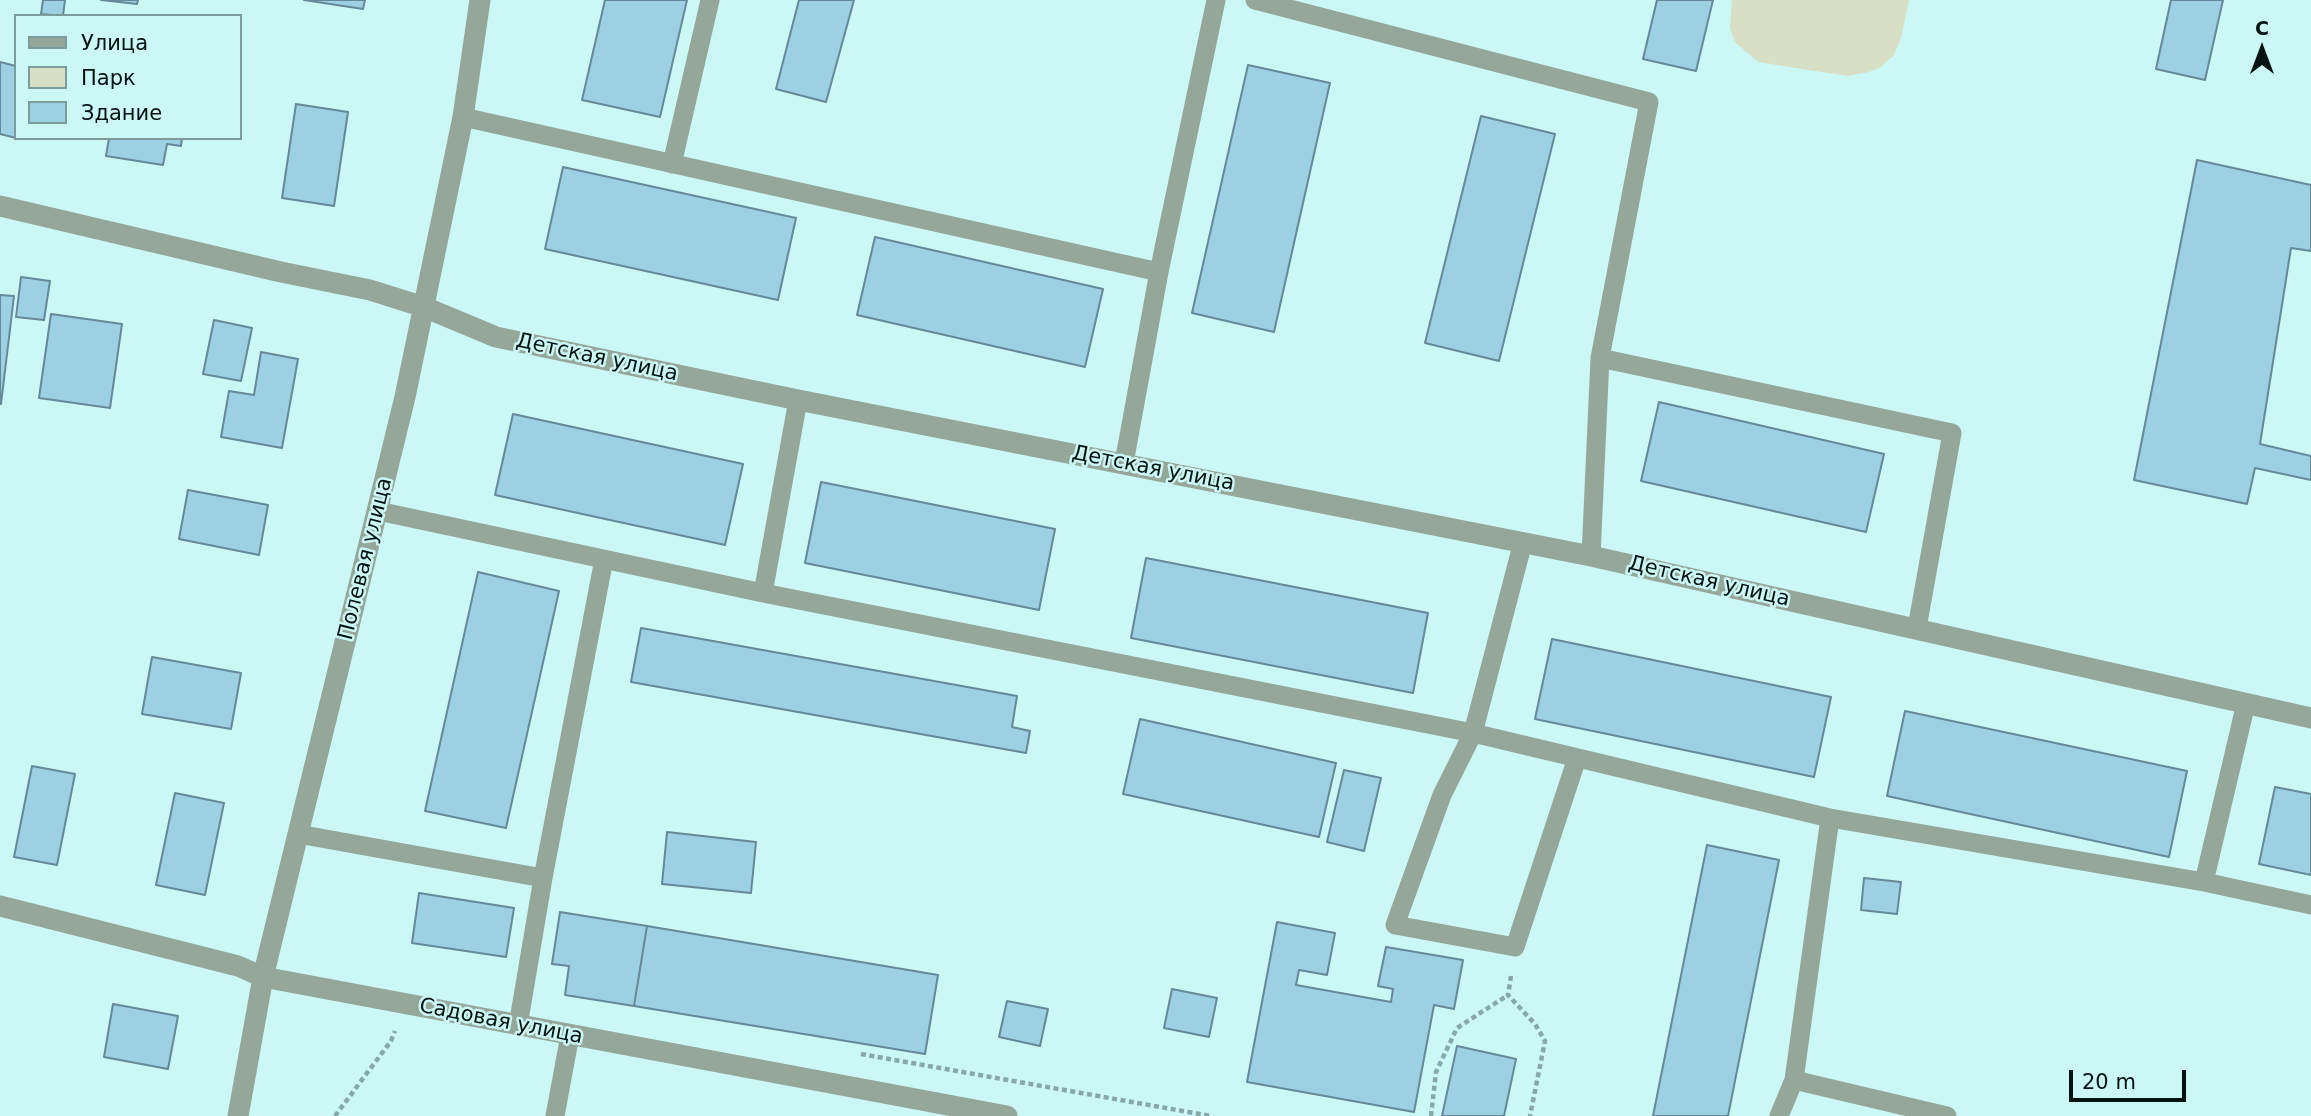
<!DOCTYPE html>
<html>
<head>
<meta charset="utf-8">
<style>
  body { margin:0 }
  #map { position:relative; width:2311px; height:1116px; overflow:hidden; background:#cbf7f4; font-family:"DejaVu Sans",sans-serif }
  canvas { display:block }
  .legend { position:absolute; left:14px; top:14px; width:228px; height:126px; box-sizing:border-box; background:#cbf7f4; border:2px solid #7b9c9a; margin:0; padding:9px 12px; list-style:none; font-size:21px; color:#031312 }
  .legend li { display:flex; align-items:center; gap:14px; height:35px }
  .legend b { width:35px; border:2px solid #7b9c9a }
  .north { position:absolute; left:2227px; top:14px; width:70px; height:70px; -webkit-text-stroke:5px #cbf7f4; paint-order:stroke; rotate:0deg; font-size:19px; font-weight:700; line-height:28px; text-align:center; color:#031312 }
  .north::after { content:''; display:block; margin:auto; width:24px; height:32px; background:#031312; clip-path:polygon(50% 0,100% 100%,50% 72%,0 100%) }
  .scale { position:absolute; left:2069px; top:1070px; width:117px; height:32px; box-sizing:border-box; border:4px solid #031312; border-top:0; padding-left:9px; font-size:21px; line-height:24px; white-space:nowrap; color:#031312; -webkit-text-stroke:5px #cbf7f4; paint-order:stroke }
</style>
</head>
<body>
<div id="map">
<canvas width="2311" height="1116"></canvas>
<ul class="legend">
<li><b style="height:9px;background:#95a79b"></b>Улица</li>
<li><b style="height:19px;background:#d7dfc5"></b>Парк</li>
<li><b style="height:19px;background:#9ed0e4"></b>Здание</li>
</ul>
<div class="north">С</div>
<div class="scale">20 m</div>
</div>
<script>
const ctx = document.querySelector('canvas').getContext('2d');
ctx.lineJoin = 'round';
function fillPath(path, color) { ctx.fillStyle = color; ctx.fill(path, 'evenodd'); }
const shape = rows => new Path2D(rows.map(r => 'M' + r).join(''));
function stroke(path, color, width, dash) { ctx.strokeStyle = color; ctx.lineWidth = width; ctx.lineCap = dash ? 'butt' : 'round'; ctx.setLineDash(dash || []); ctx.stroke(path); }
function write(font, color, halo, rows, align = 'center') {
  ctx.font = font + ' "DejaVu Sans",sans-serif'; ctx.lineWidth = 5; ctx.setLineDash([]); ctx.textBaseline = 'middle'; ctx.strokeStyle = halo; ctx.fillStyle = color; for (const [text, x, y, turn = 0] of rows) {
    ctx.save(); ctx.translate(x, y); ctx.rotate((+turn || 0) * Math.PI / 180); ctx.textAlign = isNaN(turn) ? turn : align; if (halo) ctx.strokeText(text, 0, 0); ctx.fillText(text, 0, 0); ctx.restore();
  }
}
fillPath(shape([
  [1732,0,1909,0,1901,38,1894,55,1881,67,1869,72,1848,76,1758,62,1735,42,1730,28]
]), '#d7dfc5');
const building = shape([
  [43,0,65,0,63,16,41,14,43,0],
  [101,0,138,0,137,4,101,0],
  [304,0,365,0,363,9,304,0],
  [605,0,687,0,660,117,582,100,605,0],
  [799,0,854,0,826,102,776,89,799,0],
  [1657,0,1713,0,1696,71,1643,59,1657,0],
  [2171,0,2223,0,2205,80,2156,69,2171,0],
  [0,62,16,66,16,138,0,134,0,62],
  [1248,65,1330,83,1274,332,1192,313,1248,65],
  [296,104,348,112,334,206,282,198,296,104],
  [1481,116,1555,134,1499,361,1425,343,1481,116],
  [109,138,182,138,181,146,167,144,163,165,106,156,109,138],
  [2197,160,2311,185,2311,251,2291,248,2260,444,2311,456,2311,480,2255,468,2247,504,2134,480,2197,160],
  [563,167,796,218,778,300,545,249,563,167],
  [875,237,1103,289,1085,367,857,315,875,237],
  [21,277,50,281,44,320,16,317,21,277],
  [0,295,14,296,1,404,0,404,0,295],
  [51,314,122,324,110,408,39,398,51,314],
  [214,320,252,328,241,381,203,374,214,320],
  [261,352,298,359,282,448,221,437,229,391,254,395,261,352],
  [1659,402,1884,454,1866,532,1641,481,1659,402],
  [513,414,743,464,725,545,495,495,513,414],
  [821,482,1055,529,1039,610,805,563,821,482],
  [188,490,268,505,259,555,179,539,188,490],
  [1146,558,1428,613,1413,693,1131,638,1146,558],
  [478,572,559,591,506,828,425,811,478,572],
  [641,628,1017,696,1012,727,1030,731,1026,753,631,682,641,628],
  [1552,639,1831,697,1814,777,1535,719,1552,639],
  [152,657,241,673,231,729,142,714,152,657],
  [1905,711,2187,771,2169,857,1887,796,1905,711],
  [1140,719,1336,763,1319,837,1123,794,1140,719],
  [32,766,75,774,57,865,14,857,32,766],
  [1344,770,1381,778,1364,851,1327,842,1344,770],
  [2275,787,2311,794,2311,875,2259,864,2275,787],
  [175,793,224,803,205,895,156,885,175,793],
  [667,832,756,842,751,893,662,884,667,832],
  [1707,845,1779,860,1728,1116,1653,1116,1707,845],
  [1864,878,1901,882,1897,914,1861,910,1864,878],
  [419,893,514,908,506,957,412,943,419,893],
  [560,912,647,926,634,1006,565,995,569,966,552,964,560,912],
  [1277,922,1335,933,1327,975,1299,970,1296,985,1391,1002,1393,989,1378,986,1386,947,1463,960,1454,1009,1434,1005,1414,1112,1247,1082,1277,922],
  [647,926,938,975,925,1054,634,1006,647,926],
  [1172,989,1217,998,1209,1037,1164,1028,1172,989],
  [1007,1001,1048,1009,1040,1046,999,1037,1007,1001],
  [113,1004,178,1016,168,1069,104,1057,113,1004],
  [1457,1046,1516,1059,1504,1116,1442,1116,1457,1046]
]);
fillPath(building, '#9ed0e4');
stroke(building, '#658998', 2);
stroke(shape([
  [1511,976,1508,995,1535,1024,1545,1041,1530,1116],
  [861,1054,1211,1116],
  [335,1116,391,1041,395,1031],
  [1431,1116,1436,1072,1457,1028,1508,995]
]), '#86a9a6', 4.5, [5, 3.5]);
stroke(shape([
  [1255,0,1649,102,1600,358,1591,556],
  [463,117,1159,272,1124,463],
  [672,164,710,0],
  [1159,272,1216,0],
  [1600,358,1952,433,1917,628],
  [378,511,763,593,1473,733,1830,818,2204,882,2311,905],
  [1523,542,1473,733,1442,795,1395,925,1515,947,1577,758],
  [763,593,798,400],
  [298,834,543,878],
  [2204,882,2246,703],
  [518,1026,543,878,604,559],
  [1794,1080,1947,1116],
  [555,1116,570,1035],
  [1779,1116,1794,1080,1830,818]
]), '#95a79b', 19);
stroke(shape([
  [0,206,281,272,370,290,424,307,496,337,798,400,1591,556,2311,718],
  [0,906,238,966,263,977,1007,1116],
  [238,1116,263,977,405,397,463,117,480,0]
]), '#95a79b', 21);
write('21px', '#031312', '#cbf7f4', [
  ["Детская улица",597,358,12],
  ["Детская улица",1153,469,11],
  ["Полевая улица",366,559,-76],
  ["Детская улица",1709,582,13],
  ["Садовая улица",501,1022,11]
]);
</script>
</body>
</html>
